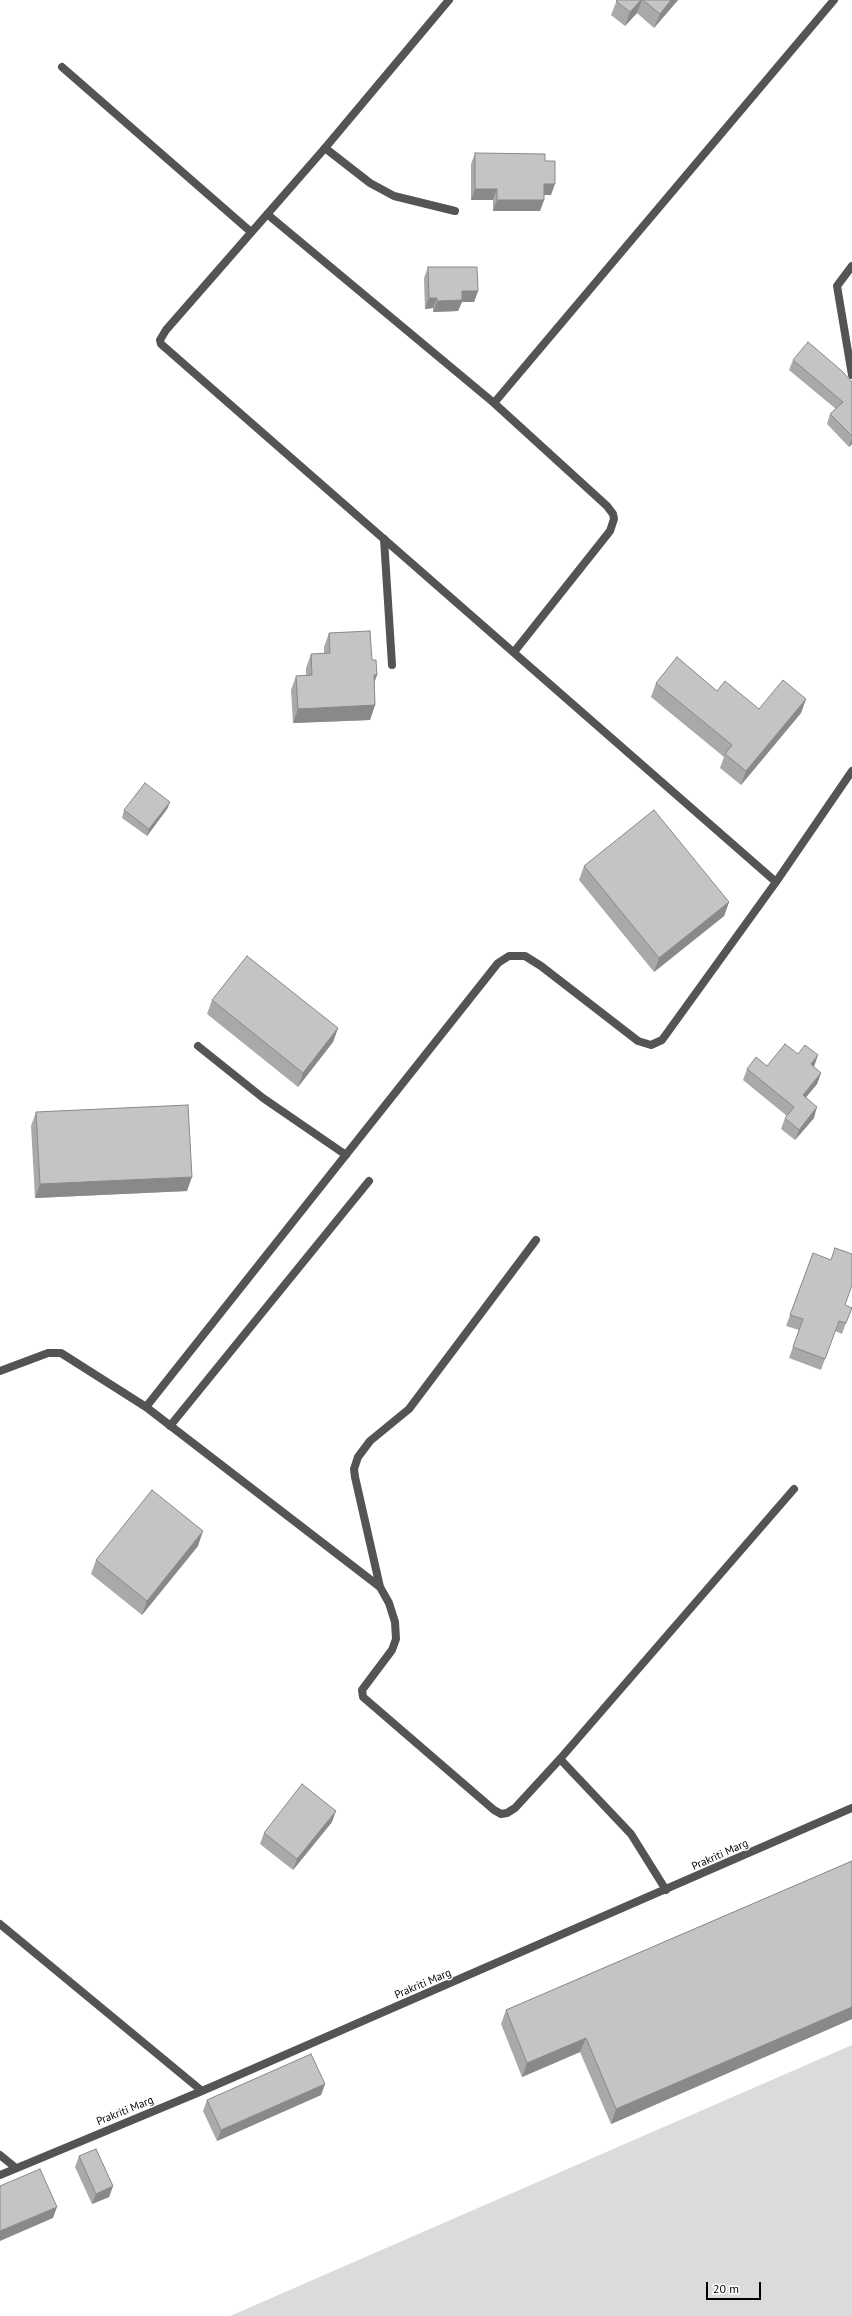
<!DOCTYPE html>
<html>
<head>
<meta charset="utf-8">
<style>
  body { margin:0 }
  #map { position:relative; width:852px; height:2316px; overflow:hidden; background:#fff; font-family:"PT Sans",sans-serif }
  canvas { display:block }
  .scale { position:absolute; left:706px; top:2282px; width:55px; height:18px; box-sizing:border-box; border:2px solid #000; border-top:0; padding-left:5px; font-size:12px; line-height:14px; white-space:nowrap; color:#000; -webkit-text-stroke:3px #fff; paint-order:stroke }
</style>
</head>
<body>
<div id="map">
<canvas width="852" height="2316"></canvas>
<div class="scale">20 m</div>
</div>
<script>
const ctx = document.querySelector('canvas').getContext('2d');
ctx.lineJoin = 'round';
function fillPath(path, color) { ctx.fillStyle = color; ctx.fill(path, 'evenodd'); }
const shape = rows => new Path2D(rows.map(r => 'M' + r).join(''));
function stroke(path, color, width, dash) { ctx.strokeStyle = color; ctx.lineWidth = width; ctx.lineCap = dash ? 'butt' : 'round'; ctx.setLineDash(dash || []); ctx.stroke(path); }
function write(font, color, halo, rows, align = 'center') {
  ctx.font = font + ' "PT Sans",sans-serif'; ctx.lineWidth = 3; ctx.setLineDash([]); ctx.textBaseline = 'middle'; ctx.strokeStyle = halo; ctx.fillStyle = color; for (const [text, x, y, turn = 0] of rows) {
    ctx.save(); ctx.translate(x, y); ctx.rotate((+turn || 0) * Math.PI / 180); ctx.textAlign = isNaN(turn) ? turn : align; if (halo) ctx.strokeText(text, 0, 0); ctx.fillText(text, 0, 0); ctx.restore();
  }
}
fillPath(shape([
  [852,2045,852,2316,230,2316]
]), '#dbdbdb');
stroke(shape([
  [62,67,251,232],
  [325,148,370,183,394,196,455,211],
  [384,539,392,665],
  [198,1046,263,1098,346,1155],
  [170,1426,369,1181]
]), '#545454', 8);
stroke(shape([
  [449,0,325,148,166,330,160,340,161,344,776,882],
  [267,214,494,403,607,506,613,514,614,519,610,531,514,652],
  [852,266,837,286,852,375],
  [494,403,834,0],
  [0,1371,48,1353,61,1353,146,1407,380,1587,389,1603,395,1622,396,1639,392,1650,362,1690,363,1697,494,1810,501,1814,507,1813,515,1808,560,1759,794,1489],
  [146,1407,498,963,509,956,525,956,541,966,638,1041,651,1045,662,1040,776,882,852,771],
  [380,1587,355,1477,354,1469,358,1457,370,1441,409,1409,536,1240],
  [560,1759,631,1834,666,1890],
  [0,1924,202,2091],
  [0,2155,16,2168],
  [0,2175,202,2091,852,1808]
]), '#545454', 8);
fillPath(shape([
  [617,0,678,0,654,28,637,13,625,26,611,15],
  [475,153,551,195,544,195,544,200,540,211,493,211,493,200,471,200,471,164],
  [428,267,478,291,474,302,462,302,458,311,433,312,433,308,425,309,424,278],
  [793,360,852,382,852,444,849,447,827,424,830,414,836,409,789,370],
  [329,633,372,660,377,675,374,683,375,705,370,720,293,723,291,690,296,676,306,675,306,668,311,654,324,653,324,647],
  [656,683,717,691,759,709,806,699,801,713,741,785,720,768,724,757,651,697],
  [170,802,167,809,147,836,122,818,124,810],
  [584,866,729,902,724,916,654,972,579,880],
  [212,1000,338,1028,333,1042,298,1087,207,1014],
  [798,1054,818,1055,814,1067,821,1073,817,1084,806,1097,814,1118,795,1140,781,1129,785,1118,787,1116,743,1080,747,1069,767,1066],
  [36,1112,187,1191,35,1198,31,1126],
  [813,1253,845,1305,846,1323,842,1334,835,1331,821,1370,789,1358,799,1330,786,1326],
  [198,1546,142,1615,91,1574,96,1560],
  [332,1822,293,1870,260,1844,264,1833],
  [852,1861,852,2019,611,2124,580,2052,522,2077,501,2024,506,2010],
  [325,2084,321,2095,217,2141,203,2111,207,2100],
  [79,2156,113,2186,109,2197,92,2204,75,2167]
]), '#a9a9a9');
fillPath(shape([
  [641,0,642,0,637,13,625,26,630,12],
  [671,0,678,0,654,28,660,14],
  [544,184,555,184,551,195,540,195],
  [475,189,497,189,493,200,471,200],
  [497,200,544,200,540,211,493,211],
  [462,291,478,291,474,302,462,302,458,311,433,312,437,301],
  [429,298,437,298,433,308,425,309],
  [852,438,852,444,849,447],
  [374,675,377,675,372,689],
  [806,699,801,713,741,785,746,771],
  [375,705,370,720,293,723,298,709],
  [170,802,167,809,147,836,149,829],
  [729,902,724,916,654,972,659,958],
  [338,1028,333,1042,298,1087,303,1073],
  [818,1055,814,1066,807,1075,811,1064],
  [821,1073,817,1084,799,1106,803,1095],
  [817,1107,814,1118,795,1140,799,1130],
  [192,1177,187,1191,35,1198,40,1184],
  [203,1531,198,1546,142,1615,147,1601],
  [336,1811,332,1822,293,1870,297,1859],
  [852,2007,852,2019,611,2124,616,2109],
  [586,2038,580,2052,522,2077,527,2063],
  [325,2084,321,2095,217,2141,221,2130],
  [113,2186,109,2197,92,2204,96,2194],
  [57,2207,53,2218,0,2241,0,2231]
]), '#898989');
const building = shape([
  [617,0,641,0,630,12,616,1,617,0],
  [643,0,671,0,660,14,643,0],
  [475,153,545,154,545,161,555,161,555,184,544,184,544,200,497,200,497,189,475,189,475,153],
  [428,267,477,267,478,291,462,291,462,300,437,301,437,298,429,298,428,267],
  [808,342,842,371,852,382,852,436,830,414,843,402,793,360,808,342],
  [370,631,372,660,376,660,377,675,374,675,375,705,298,709,296,676,312,675,311,654,330,653,329,633,370,631],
  [677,657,717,691,725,681,759,709,783,680,806,699,746,771,725,754,732,745,656,683,677,657],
  [145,783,170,802,149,829,124,810,145,783],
  [654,810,729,902,659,958,584,866,654,810],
  [247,956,338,1028,303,1073,212,1000,247,956],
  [785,1044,798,1054,805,1045,818,1055,811,1064,821,1073,803,1095,817,1107,799,1130,785,1118,794,1107,747,1069,756,1057,767,1066,785,1044],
  [188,1105,192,1177,40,1184,36,1112,188,1105],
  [835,1248,852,1254,852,1285,845,1305,852,1308,846,1323,839,1321,825,1359,793,1347,803,1319,790,1315,813,1253,831,1260,835,1248],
  [152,1490,203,1531,147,1601,96,1560,152,1490],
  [302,1784,336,1811,297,1859,264,1833,302,1784],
  [852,1861,852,2007,616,2109,586,2038,527,2063,506,2010,852,1861],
  [311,2054,325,2084,221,2130,207,2100,311,2054],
  [96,2149,113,2186,96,2194,79,2156,96,2149],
  [40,2169,57,2207,0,2231,0,2186,40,2169]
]);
fillPath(building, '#c4c4c4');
stroke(building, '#898989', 1);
write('11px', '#000', '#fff', [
  ["Prakriti Marg",720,1855,-24],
  ["Prakriti Marg",423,1984,-23],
  ["Prakriti Marg",125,2111,-22]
]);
</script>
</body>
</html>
